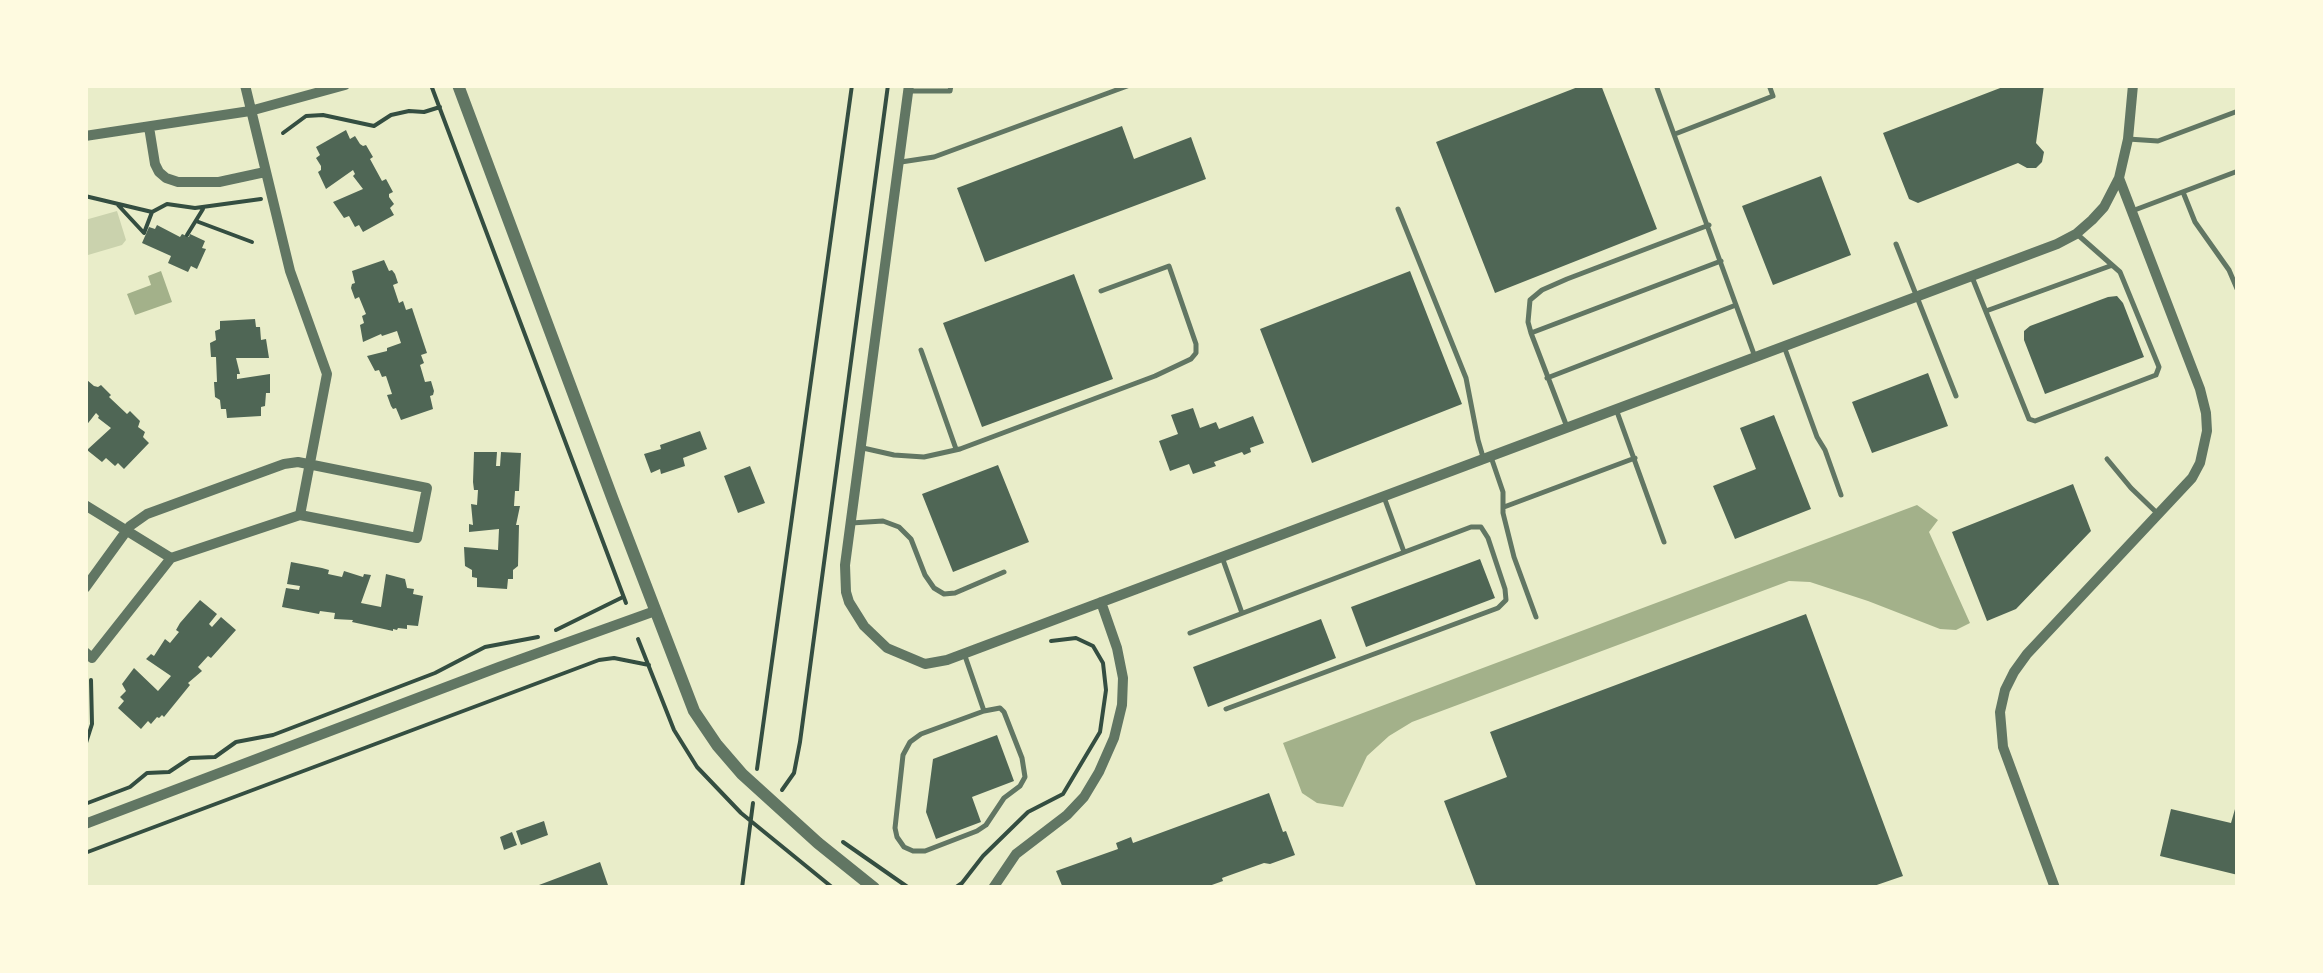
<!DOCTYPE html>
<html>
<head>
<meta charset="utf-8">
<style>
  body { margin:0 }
  #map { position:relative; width:2323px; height:973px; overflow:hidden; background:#e9edc9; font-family:"Public Sans",sans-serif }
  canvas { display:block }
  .frame { position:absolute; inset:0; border:88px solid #fefae0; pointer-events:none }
</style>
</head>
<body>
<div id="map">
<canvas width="2323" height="973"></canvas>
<div class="frame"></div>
</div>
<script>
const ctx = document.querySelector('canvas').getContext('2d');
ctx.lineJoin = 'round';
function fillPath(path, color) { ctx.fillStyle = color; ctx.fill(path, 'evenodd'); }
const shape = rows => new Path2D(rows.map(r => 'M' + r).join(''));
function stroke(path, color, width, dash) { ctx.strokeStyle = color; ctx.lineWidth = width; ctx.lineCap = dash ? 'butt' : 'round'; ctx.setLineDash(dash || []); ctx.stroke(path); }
fillPath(shape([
  [117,211,126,240,122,245,88,255,85,261,85,220]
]), '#cad2ad');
fillPath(shape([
  [161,271,172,302,135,315,127,294,151,285,148,276],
  [1917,505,1938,520,1929,532,1970,623,1956,630,1940,629,1868,601,1810,582,1789,581,1412,722,1389,736,1367,756,1343,807,1317,803,1302,793,1283,743]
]), '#a3b18a');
fillPath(shape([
  [1583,85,1601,85,1657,229,1495,293,1436,142],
  [2008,85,2044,85,2036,143,2044,152,2042,162,2036,168,2027,168,2018,163,1918,203,1909,199,1883,133],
  [1122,126,1134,159,1191,137,1206,179,985,262,957,188],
  [346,130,350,139,355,136,360,144,363,146,366,145,373,157,370,159,382,181,386,179,393,192,389,194,389,197,394,204,390,208,394,215,363,232,359,225,355,227,349,216,344,218,333,202,363,189,353,176,355,174,353,170,326,189,318,172,321,170,321,166,316,158,320,155,316,147],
  [1821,176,1851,255,1773,285,1742,206],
  [157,225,180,237,182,234,189,237,190,234,205,241,202,248,206,249,197,269,191,266,188,272,168,263,171,256,142,243,149,227,155,229],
  [384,260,389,271,392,270,395,274,398,283,393,285,399,303,403,301,406,310,412,308,427,353,421,355,424,363,420,365,425,382,431,381,434,391,433,395,430,396,433,409,401,420,396,408,393,409,391,406,387,395,392,394,386,376,382,377,379,370,375,371,367,356,387,351,387,348,401,343,397,331,382,336,381,334,363,342,360,325,364,323,362,316,366,314,359,297,355,299,351,288,352,284,355,283,352,271],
  [1410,271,1462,404,1312,463,1260,329],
  [1074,274,1113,379,982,427,943,323],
  [2117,296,2123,303,2144,357,2045,394,2024,340,2024,331,2030,326,2108,297],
  [255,319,256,327,260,327,261,340,266,339,269,358,236,358,240,374,237,374,237,379,270,374,270,393,266,393,265,406,261,407,261,416,227,418,226,409,221,409,220,400,215,397,214,382,217,382,216,357,211,357,210,343,216,340,215,331,220,329,220,321],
  [1928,373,1948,426,1872,453,1852,402],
  [87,380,94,386,98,387,101,385,111,395,109,397,127,414,130,411,140,421,138,427,145,432,143,437,149,443,124,469,118,463,115,466,106,458,102,462,87,450,111,428,98,418,99,416,96,413,85,427,85,382],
  [1193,408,1200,428,1216,422,1219,429,1253,416,1264,443,1250,448,1251,452,1244,455,1242,452,1214,462,1216,466,1193,474,1189,464,1170,471,1159,441,1178,434,1171,415],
  [1774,415,1811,509,1735,539,1713,486,1756,469,1740,428],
  [700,431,707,449,683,458,685,466,661,474,660,469,651,473,644,454,661,449,660,445],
  [474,452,497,452,496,466,500,466,501,452,521,453,519,491,515,491,514,506,520,506,516,525,519,525,518,566,513,570,513,579,508,579,507,589,477,587,477,578,472,577,472,570,465,566,464,547,498,550,499,529,469,532,469,524,473,525,471,504,477,505,478,490,474,490,473,482],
  [998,465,1029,542,953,572,922,494],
  [750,466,765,503,738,513,724,476],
  [2073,484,2091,531,2016,609,1987,621,1952,532],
  [1480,559,1495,598,1366,647,1351,607],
  [291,562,322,568,329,570,328,574,342,577,344,571,363,577,364,574,371,575,361,603,381,607,386,574,405,579,407,588,414,589,413,594,423,596,418,626,407,625,407,629,398,628,397,630,393,629,393,631,352,622,353,620,334,619,335,613,320,611,319,614,282,607,286,588,299,590,300,586,287,584],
  [200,600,217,614,209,624,212,627,221,617,236,630,211,658,208,656,198,667,202,671,188,683,190,685,164,717,162,715,159,718,157,717,151,724,148,721,141,729,118,708,124,701,120,697,126,691,122,684,134,668,158,691,171,676,146,659,151,654,154,656,165,639,170,643,179,632,176,630,180,623],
  [1806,614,1903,876,1868,888,1477,888,1444,801,1507,777,1490,732],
  [1321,619,1336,658,1208,707,1193,667],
  [997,735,1014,781,972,797,981,822,936,839,926,812,933,759],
  [1269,793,1283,832,1286,831,1295,855,1270,864,1264,863,1222,878,1223,881,1209,886,1210,888,1063,888,1056,871,1118,849,1116,843,1131,837,1133,843],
  [2237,802,2238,875,2160,856,2171,809,2231,823],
  [544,821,548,835,521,845,516,831],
  [512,832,517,845,504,850,500,837],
  [600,862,609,888,531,888]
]), '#4f6655');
stroke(shape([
  [431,85,626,603],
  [283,133,306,116,323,115,374,126,391,115,409,111,424,112,440,107],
  [85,196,152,212,167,204,195,208,261,199],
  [118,205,144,233,152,212],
  [196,221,252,242],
  [187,235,203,209],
  [556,630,623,597],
  [638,639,674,730,697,767,741,813,833,888],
  [85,746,92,724,91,680],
  [757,769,852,85],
  [782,790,794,773,800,742,888,85],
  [85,804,130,787,147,773,169,772,190,758,215,757,236,742,273,735,435,673,485,647,538,637],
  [843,842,909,888],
  [85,853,599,660,614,658,649,665],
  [742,888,753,803],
  [955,888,962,883,983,856,1028,812,1063,794,1100,732,1106,690,1103,663,1093,646,1076,638,1051,641]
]), '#344e41', 4);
stroke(shape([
  [908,91,950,91,951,85],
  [1675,134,1773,96,1769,85],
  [2128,139,2158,141,2238,111],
  [901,162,934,157,1130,85],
  [2183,192,2195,222,2229,270,2238,291],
  [1398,209,1466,378,1478,440,1483,457],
  [2132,211,2238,171],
  [1896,244,1956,396],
  [1972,277,2029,419,2035,421,2156,375,2159,367,2120,272,2078,235],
  [1736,305,1755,357],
  [1986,311,2110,266],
  [1531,333,1721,261],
  [1785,349,1817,437,1825,450,1841,495],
  [921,350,956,449],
  [1547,378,1736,305,1656,85],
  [1616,409,1664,542],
  [1567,427,1531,333,1528,322,1530,300,1542,290,1567,279,1709,225],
  [863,448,894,455,924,457,960,449,1155,376,1191,359,1196,353,1196,344,1169,266,1101,291],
  [1491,457,1503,492,1503,513,1514,557,1536,617],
  [2107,459,2131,488,2158,514],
  [1384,497,1404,552],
  [1504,507,1635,458],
  [851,523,883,521,899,527,911,539,925,575,934,588,944,594,955,593,1004,572],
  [1222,557,1242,613],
  [1190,633,1471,527,1481,527,1488,538,1505,589,1506,600,1498,608,1226,709],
  [965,656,984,711,921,734,910,742,903,755,895,828,897,837,904,847,913,851,925,851,977,831,986,825,1004,798,1020,786,1025,777,1022,758,1004,712,1000,708,984,711]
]), '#617663', 5);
stroke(shape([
  [909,85,845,565,846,592,849,602,864,626,887,648,925,664,947,660,2057,244,2076,234,2092,220,2104,207,2119,178,2128,139,2133,85],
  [149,127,155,164,159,172,166,178,178,182,219,182,265,172],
  [85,136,250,111,345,85],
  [85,505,171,558,300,515,327,374,290,271,245,85],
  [85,588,130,526,147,514,284,464,298,462,427,488,417,538,300,515],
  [85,652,92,658,171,558],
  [85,824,499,667,655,611],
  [993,888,1016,854,1067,815,1084,797,1099,772,1114,738,1122,705,1123,678,1117,648,1101,602],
  [2055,888,2003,747,2000,712,2005,690,2014,672,2027,654,2192,478,2200,463,2207,431,2206,413,2200,389,2119,178]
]), '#617663', 10);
stroke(shape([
  [458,85,613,500,694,711,717,745,742,774,818,843,874,888]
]), '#617663', 12);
</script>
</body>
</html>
